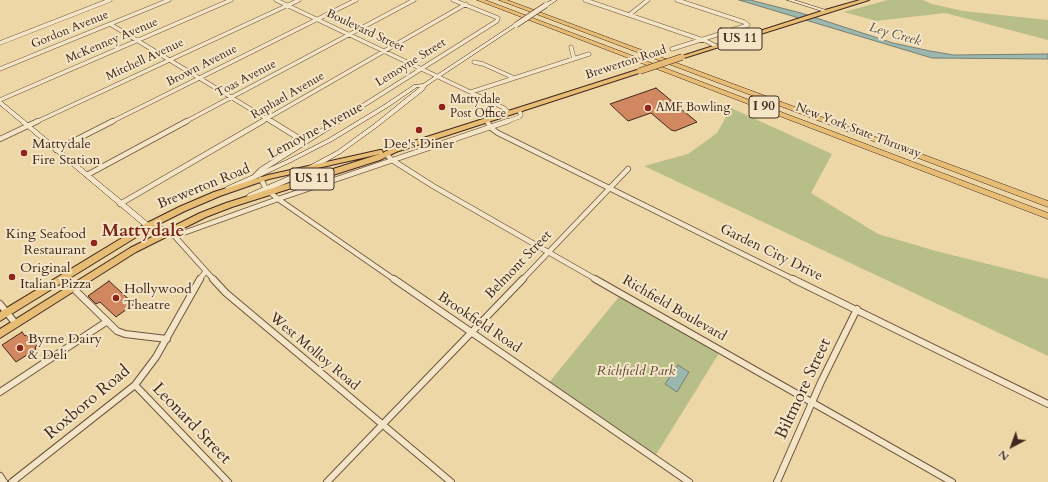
<!DOCTYPE html>
<html>
<head>
<meta charset="utf-8">
<style>
  body { margin:0 }
  #map { position:relative; width:1048px; height:482px; overflow:hidden; background:#eed7a7; font-family:Cardo,serif }
  canvas { display:block }
  .north { position:absolute; left:992px; top:426px; width:40px; height:40px; -webkit-text-stroke:3px #f4e5c6; paint-order:stroke; rotate:221deg; font-size:11px; font-weight:700; line-height:16px; text-align:center; color:#41281e }
  .north::after { content:''; display:block; margin:auto; width:14px; height:18px; background:#41281e; clip-path:polygon(50% 0,100% 100%,50% 72%,0 100%) }
</style>
</head>
<body>
<div id="map">
<canvas width="1048" height="482"></canvas>
<div class="north">N</div>
</div>
<script>
const ctx = document.querySelector('canvas').getContext('2d');
ctx.lineJoin = 'round';
function fillPath(path, color) { ctx.fillStyle = color; ctx.fill(path, 'evenodd'); }
const shape = rows => new Path2D(rows.map(r => 'M' + r).join(''));
function stroke(path, color, width, dash) { ctx.strokeStyle = color; ctx.lineWidth = width; ctx.lineCap = dash ? 'butt' : 'round'; ctx.setLineDash(dash || []); ctx.stroke(path); }
function write(font, color, halo, rows, align = 'center') {
  ctx.font = font + ' Cardo,serif'; ctx.lineWidth = 4; ctx.setLineDash([]); ctx.textBaseline = 'middle'; ctx.strokeStyle = halo; ctx.fillStyle = color; for (const [text, x, y, turn = 0] of rows) {
    ctx.save(); ctx.translate(x, y); ctx.rotate((+turn || 0) * Math.PI / 180); ctx.textAlign = isNaN(turn) ? turn : align; if (halo) ctx.strokeText(text, 0, 0); ctx.fillText(text, 0, 0); ctx.restore();
  }
}
fillPath(shape([
  [888,0,923,0,932,4,963,11,1048,20,1048,40,945,13,876,21,844,12],
  [731,108,832,154,811,193,878,234,936,251,1048,279,1048,356,644,166,688,154,717,133],
  [622,293,721,350,654,458,547,385]
]), '#b7be88');
const water = shape([
  [739,0,750,0,801,13,893,43,930,51,954,55,1048,54,1048,59,932,58,739,0],
  [678,365,689,372,677,392,665,384,678,365]
]);
fillPath(water, '#9bb8af');
stroke(water, '#777e75', 1);
const building = shape([
  [656,88,697,122,675,131,671,130,651,113,628,121,610,104,656,88],
  [109,281,134,304,116,317,100,302,96,304,88,296,109,281],
  [22,332,25,336,27,335,37,346,35,347,36,349,16,362,2,345,22,332]
]);
fillPath(building, '#d18861');
stroke(building, '#41281e', 1);
const streetFar2 = shape([
  [276,0,504,108,509,113],
  [585,0,706,41,716,46],
  [629,15,648,0],
  [110,24,272,122],
  [0,43,110,0],
  [571,47,574,59],
  [672,49,748,25,744,22,677,0],
  [474,62,483,64,512,77],
  [0,69,169,0],
  [471,92,589,54],
  [0,100,231,0],
  [487,121,488,122],
  [36,122,299,0],
  [111,122,356,0],
  [185,122,414,0],
  [261,122,466,4],
  [337,122,497,21,498,18,453,0],
  [505,122,519,117,521,115,519,110]
]);
const streetFar1 = shape([
  [271,121,305,142],
  [487,121,491,128,498,133,795,280],
  [0,139,38,121],
  [56,150,113,121],
  [386,154,392,160,433,186,597,280],
  [87,175,187,121],
  [255,176,261,170,338,121],
  [261,179,266,189,278,199,395,280],
  [120,204,263,121],
  [170,231,214,280],
  [175,236,278,199,508,121],
  [199,280,206,271],
  [522,280,628,169]
]);
const street = shape([
  [213,279,226,293,451,482],
  [394,279,689,482],
  [595,279,952,482],
  [793,279,1048,404],
  [73,288,117,331,125,334,167,339],
  [0,304,16,324],
  [135,385,228,482],
  [0,392,106,322],
  [0,476,4,482],
  [12,482,135,385,156,357,200,279],
  [327,482,523,279],
  [777,482,821,382,857,309]
]);
const secondary = shape([
  [552,0,557,0,548,6,544,6,544,4,552,0],
  [787,0,794,0,829,11,825,12,787,0],
  [514,24,518,25,426,86,424,90,377,127,341,153,298,178,252,198,248,198,247,196,248,194,294,174,337,151,373,125,420,87,417,87,388,107,332,141,291,162,230,191,228,191,225,189,226,187,287,160,328,139,384,105,414,85,423,84,514,24],
  [0,100,150,224,172,229,173,231,172,233,170,234,146,228,0,105,0,100]
]);
const primary = shape([
  [860,0,869,0,684,58,679,57,825,10,860,0],
  [640,69,643,71,642,72,396,152,380,160,232,207,206,217,136,252,0,338,0,329,130,248,200,213,226,203,380,154,269,179,220,196,185,211,151,228,0,321,0,312,145,224,179,207,214,192,268,175,380,150,382,150,383,153,392,148,640,69]
]);
const highway = shape([
  [477,0,485,0,1048,213,1048,219,477,0],
  [499,0,507,0,1048,201,1048,207,499,0]
]);
stroke(streetFar2, '#6c5440', 4.5);
stroke(streetFar1, '#6c5440', 6);
stroke(street, '#6c5440', 8);
stroke(secondary, '#41281e', 1);
stroke(primary, '#41281e', 2);
stroke(highway, '#41281e', 1);
stroke(streetFar2, '#f4e5c6', 3.5);
stroke(streetFar1, '#f4e5c6', 4.5);
stroke(street, '#f4e5c6', 6);
fillPath(secondary, '#f4e5c6');
fillPath(primary, '#e7bc74');
fillPath(highway, '#e7bc74');
const secondaryBridge = shape([
  [516,25,546,5]
]);
const primaryBridge = shape([
  [640,71,682,57]
]);
stroke(secondaryBridge, '#41281e', 6, []);
stroke(primaryBridge, '#41281e', 7, []);
stroke(secondaryBridge, '#f4e5c6', 5);
stroke(primaryBridge, '#e7bc74', 6);
for (const [x, y, r, color] of [
  [442,107,4,"#8f2418"],
  [648,108,4,"#8f2418"],
  [419,130,4,"#8f2418"],
  [24,153,4,"#8f2418"],
  [94,243,4,"#8f2418"],
  [12,277,4,"#8f2418"],
  [116,298,4,"#8f2418"],
  [20,348,4,"#8f2418"]
]) { const dot = new Path2D(); dot.arc(x, y, r, 0, 2 * Math.PI); ctx.fillStyle = color; ctx.fill(dot); stroke(dot, '#f4e5c6', 1.5); }
write('12px', '#41281e', '#f4e5c6', [
  ["Gordon Avenue",70,30,-22],
  ["Boulevard Street",365,31,25],
  ["McKenney Avenue",112,41,-23],
  ["Mitchell Avenue",145,60,-25],
  ["Lemoyne Street",411,63,-32],
  ["Brewerton Road",626,63,-18],
  ["Brown Avenue",202,66,-27],
  ["Toas Avenue",246,79,-28],
  ["Raphael Avenue",288,96,-30],
  ["New York State Thruway",858,131,21]
]);
write('12px', '#41281e', '#f4e5c6', [
  ["Mattydale",450,100],
  ["Post Office",450,114],
  ["AMF Bowling",656,108]
], 'left');
write('italic 13px', '#584c42', '#f4e5c6', [
  ["Ley Creek",895,35,16]
]);
for (const [x, y, w] of [
  [740,39,44],
  [764,107,30],
  [312,179,44]
]) { const box = new Path2D(); box.roundRect(x - w / 2, y - 11, w, 22, 3); ctx.fillStyle = '#f4e5c6'; ctx.fill(box); stroke(box, '#41281e', 1); }
write('bold 13px', '#41281e', null, [
  ["US 11",740,39],
  ["I 90",764,107],
  ["US 11",312,179]
]);
write('14px', '#41281e', '#f4e5c6', [
  ["Lemoyne Avenue",316,131,-28],
  ["Brewerton Road",204,187,-22],
  ["Garden City Drive",771,253,26],
  ["Belmont Street",519,265,-46],
  ["Richfield Boulevard",674,309,30],
  ["Brookfield Road",479,323,34],
  ["West Molloy Road",314,352,40]
]);
write('14px', '#41281e', '#f4e5c6', [
  ["Mattydale",32,145],
  ["Fire Station",32,161],
  ["Dee's Diner",419,145,"center"],
  ["King Seafood",86,235,"right"],
  ["Restaurant",86,251,"right"],
  ["Original",20,269],
  ["Italian Pizza",20,285],
  ["Hollywood",124,290],
  ["Theatre",124,306],
  ["Byrne Dairy",28,340],
  ["& Deli",28,356]
], 'left');
write('italic 14px', '#594633', '#f4e5c6', [
  ["Richfield Park",636,372]
]);
write('17px', '#41281e', '#f4e5c6', [
  ["Biltmore Street",804,389,-65],
  ["Roxboro Road",88,403,-40],
  ["Leonard Street",191,424,46]
]);
write('bold 18px', '#7a1f14', '#f4e5c6', [
  ["Mattydale",143,232]
]);
</script>
</body>
</html>
